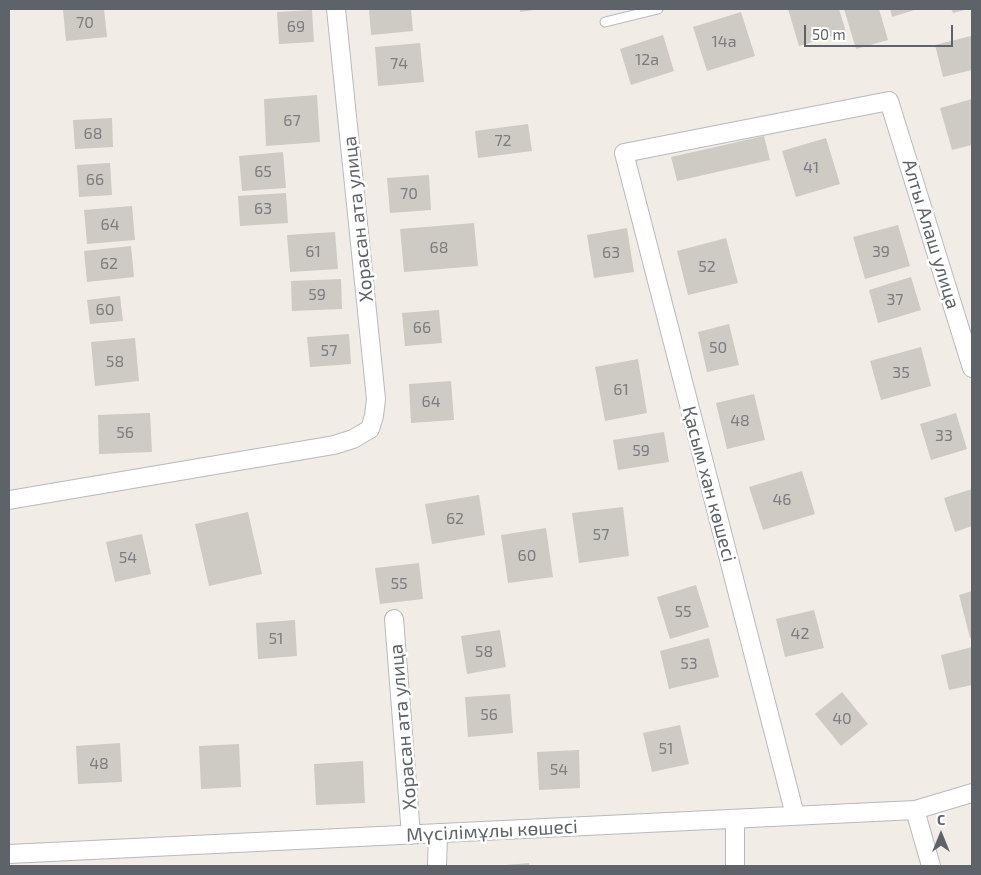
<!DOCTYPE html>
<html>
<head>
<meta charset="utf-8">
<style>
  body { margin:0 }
  #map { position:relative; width:981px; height:875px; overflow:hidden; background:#f1ede6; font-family:"Exo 2",sans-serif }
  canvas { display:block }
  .frame { position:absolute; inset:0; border:10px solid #5d6368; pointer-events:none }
  .north { position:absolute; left:916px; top:810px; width:50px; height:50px; -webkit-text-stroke:4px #fff; paint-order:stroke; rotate:0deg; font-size:14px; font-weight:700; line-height:20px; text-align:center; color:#5d6368 }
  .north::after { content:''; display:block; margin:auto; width:18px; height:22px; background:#5d6368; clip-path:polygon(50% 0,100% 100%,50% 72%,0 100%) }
  .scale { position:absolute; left:804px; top:25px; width:149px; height:22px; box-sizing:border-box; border:2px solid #5d6368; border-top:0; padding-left:6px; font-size:15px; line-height:18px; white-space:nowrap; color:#5d6368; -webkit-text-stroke:4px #fff; paint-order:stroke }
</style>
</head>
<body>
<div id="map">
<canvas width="981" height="875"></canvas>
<div class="frame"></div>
<div class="north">С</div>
<div class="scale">50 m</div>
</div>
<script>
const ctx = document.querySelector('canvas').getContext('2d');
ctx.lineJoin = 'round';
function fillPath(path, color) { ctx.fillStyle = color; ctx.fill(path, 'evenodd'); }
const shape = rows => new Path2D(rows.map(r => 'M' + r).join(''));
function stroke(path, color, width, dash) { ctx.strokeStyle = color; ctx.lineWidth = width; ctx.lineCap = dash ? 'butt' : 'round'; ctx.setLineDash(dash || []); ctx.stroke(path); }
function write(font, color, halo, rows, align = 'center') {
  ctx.font = font + ' "Exo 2",sans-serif'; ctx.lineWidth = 5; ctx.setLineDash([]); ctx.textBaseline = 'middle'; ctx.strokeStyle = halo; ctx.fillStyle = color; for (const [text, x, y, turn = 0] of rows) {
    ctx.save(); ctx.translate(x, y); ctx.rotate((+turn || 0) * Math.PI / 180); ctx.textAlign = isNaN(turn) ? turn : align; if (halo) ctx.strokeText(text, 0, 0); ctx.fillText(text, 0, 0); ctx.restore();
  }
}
fillPath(shape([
  [63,9,104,9,107,37,66,41],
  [369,9,411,9,413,31,371,35],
  [520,9,534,9,534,10,520,12],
  [788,9,839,9,846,32,799,46],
  [844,9,879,9,888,40,856,49],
  [890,9,918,9,892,17],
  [951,9,968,9,953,13],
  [312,10,314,42,279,44,277,12],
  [741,12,755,56,707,71,693,27],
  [663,35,674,71,631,85,620,49],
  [971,36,972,70,943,77,935,45],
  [420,43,424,82,378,86,375,47],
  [317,95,320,142,266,146,264,99],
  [972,99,972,145,952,150,940,108],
  [112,118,113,147,75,149,73,120],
  [528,124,532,151,478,158,475,131],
  [764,136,770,160,677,181,671,157],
  [826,138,840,184,796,197,782,151],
  [283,152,286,188,242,191,239,156],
  [110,163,112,195,79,197,77,165],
  [429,175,431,210,390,213,387,178],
  [286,193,288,223,240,226,238,196],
  [132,206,135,240,87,244,84,210],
  [474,223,478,266,404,272,400,229],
  [898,225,910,266,865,279,853,237],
  [627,228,634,272,594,278,587,235],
  [335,232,338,269,290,272,287,235],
  [726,238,738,283,688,295,677,251],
  [131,246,134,277,87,282,84,251],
  [911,277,921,310,878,323,869,290],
  [341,279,342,309,292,311,291,281],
  [120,296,123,321,90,324,87,300],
  [439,310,442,343,405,346,402,313],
  [729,324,739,365,707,372,698,332],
  [349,334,351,364,310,367,307,337],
  [135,338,139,381,95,386,91,342],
  [921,347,931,386,881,400,870,361],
  [638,359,647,413,605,421,595,367],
  [451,381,454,420,411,423,409,384],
  [754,394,765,440,727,449,716,403],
  [150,413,152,452,99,454,98,415],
  [956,413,967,449,931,460,920,424],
  [664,432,669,462,618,470,613,440],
  [802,471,815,514,763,530,749,487],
  [972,489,972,526,955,532,944,498],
  [479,495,485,535,432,544,425,504],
  [623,507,629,556,579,563,572,513],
  [248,512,262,574,209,586,195,524],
  [546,528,553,577,508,583,501,535],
  [142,534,151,574,115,582,106,542],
  [419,563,423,599,380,604,375,568],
  [696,585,709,627,670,639,657,597],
  [972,591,972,637,970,638,959,595],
  [814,610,824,648,785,657,776,619],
  [295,620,297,656,258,659,256,623],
  [500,630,506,667,467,674,461,636],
  [709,638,719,677,669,689,660,651],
  [972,647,972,685,949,690,941,655],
  [842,692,868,724,841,746,815,714],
  [510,694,513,733,468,737,465,697],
  [680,725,689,764,652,772,643,733],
  [120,743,122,782,78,784,76,746],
  [239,744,241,787,201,789,199,746],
  [579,750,580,788,539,790,537,752],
  [363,761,365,803,316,805,314,764],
  [529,863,529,866,507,866,506,865]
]), '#cecac4');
const lane = shape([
  [605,22,658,9]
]);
const street = shape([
  [9,500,334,445,353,439,370,429,374,416,376,399,336,9],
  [394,619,411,835],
  [915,810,931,866],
  [795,815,624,153,889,101,972,368],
  [9,854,915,810,972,793],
  [437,866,438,833],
  [735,866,735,819]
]);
stroke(lane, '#b6b9be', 11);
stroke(street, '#b6b9be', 20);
stroke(lane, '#fff', 9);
stroke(street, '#fff', 18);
write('16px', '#797d7f', null, [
  ["70",85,23],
  ["69",296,27],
  ["14а",724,42],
  ["12а",647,60],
  ["74",399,64],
  ["67",292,121],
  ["68",93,134],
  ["72",503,141],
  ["41",811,168],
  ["65",263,172],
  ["66",95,180],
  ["70",409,194],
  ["63",263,209],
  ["64",110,225],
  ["68",439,248],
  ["61",313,252],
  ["39",881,252],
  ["63",611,253],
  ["62",109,264],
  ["52",707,267],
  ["59",317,295],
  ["37",895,300],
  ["60",105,310],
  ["66",422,328],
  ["50",718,348],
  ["57",329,351],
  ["58",115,362],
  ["35",901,373],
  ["61",621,390],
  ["64",431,402],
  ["48",740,421],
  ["56",125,433],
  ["33",944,436],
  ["59",641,451],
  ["46",782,500],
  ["62",455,519],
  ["57",601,535],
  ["60",527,556],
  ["54",128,558],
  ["55",399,584],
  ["55",683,612],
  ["42",800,634],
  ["51",276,639],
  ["58",484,652],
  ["53",689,664],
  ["56",489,715],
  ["40",842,719],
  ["51",666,749],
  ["48",99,764],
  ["54",559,770]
]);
write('19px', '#5d6368', '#fff', [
  ["Хорасан ата улица",358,219,-96],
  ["Алты Алаш улица",931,234,73],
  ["Қасым хан көшесі",709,484,75],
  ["Хорасан ата улица",403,727,-95],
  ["Мүсілімұлы көшесі",492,831,-3]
]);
</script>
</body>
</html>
